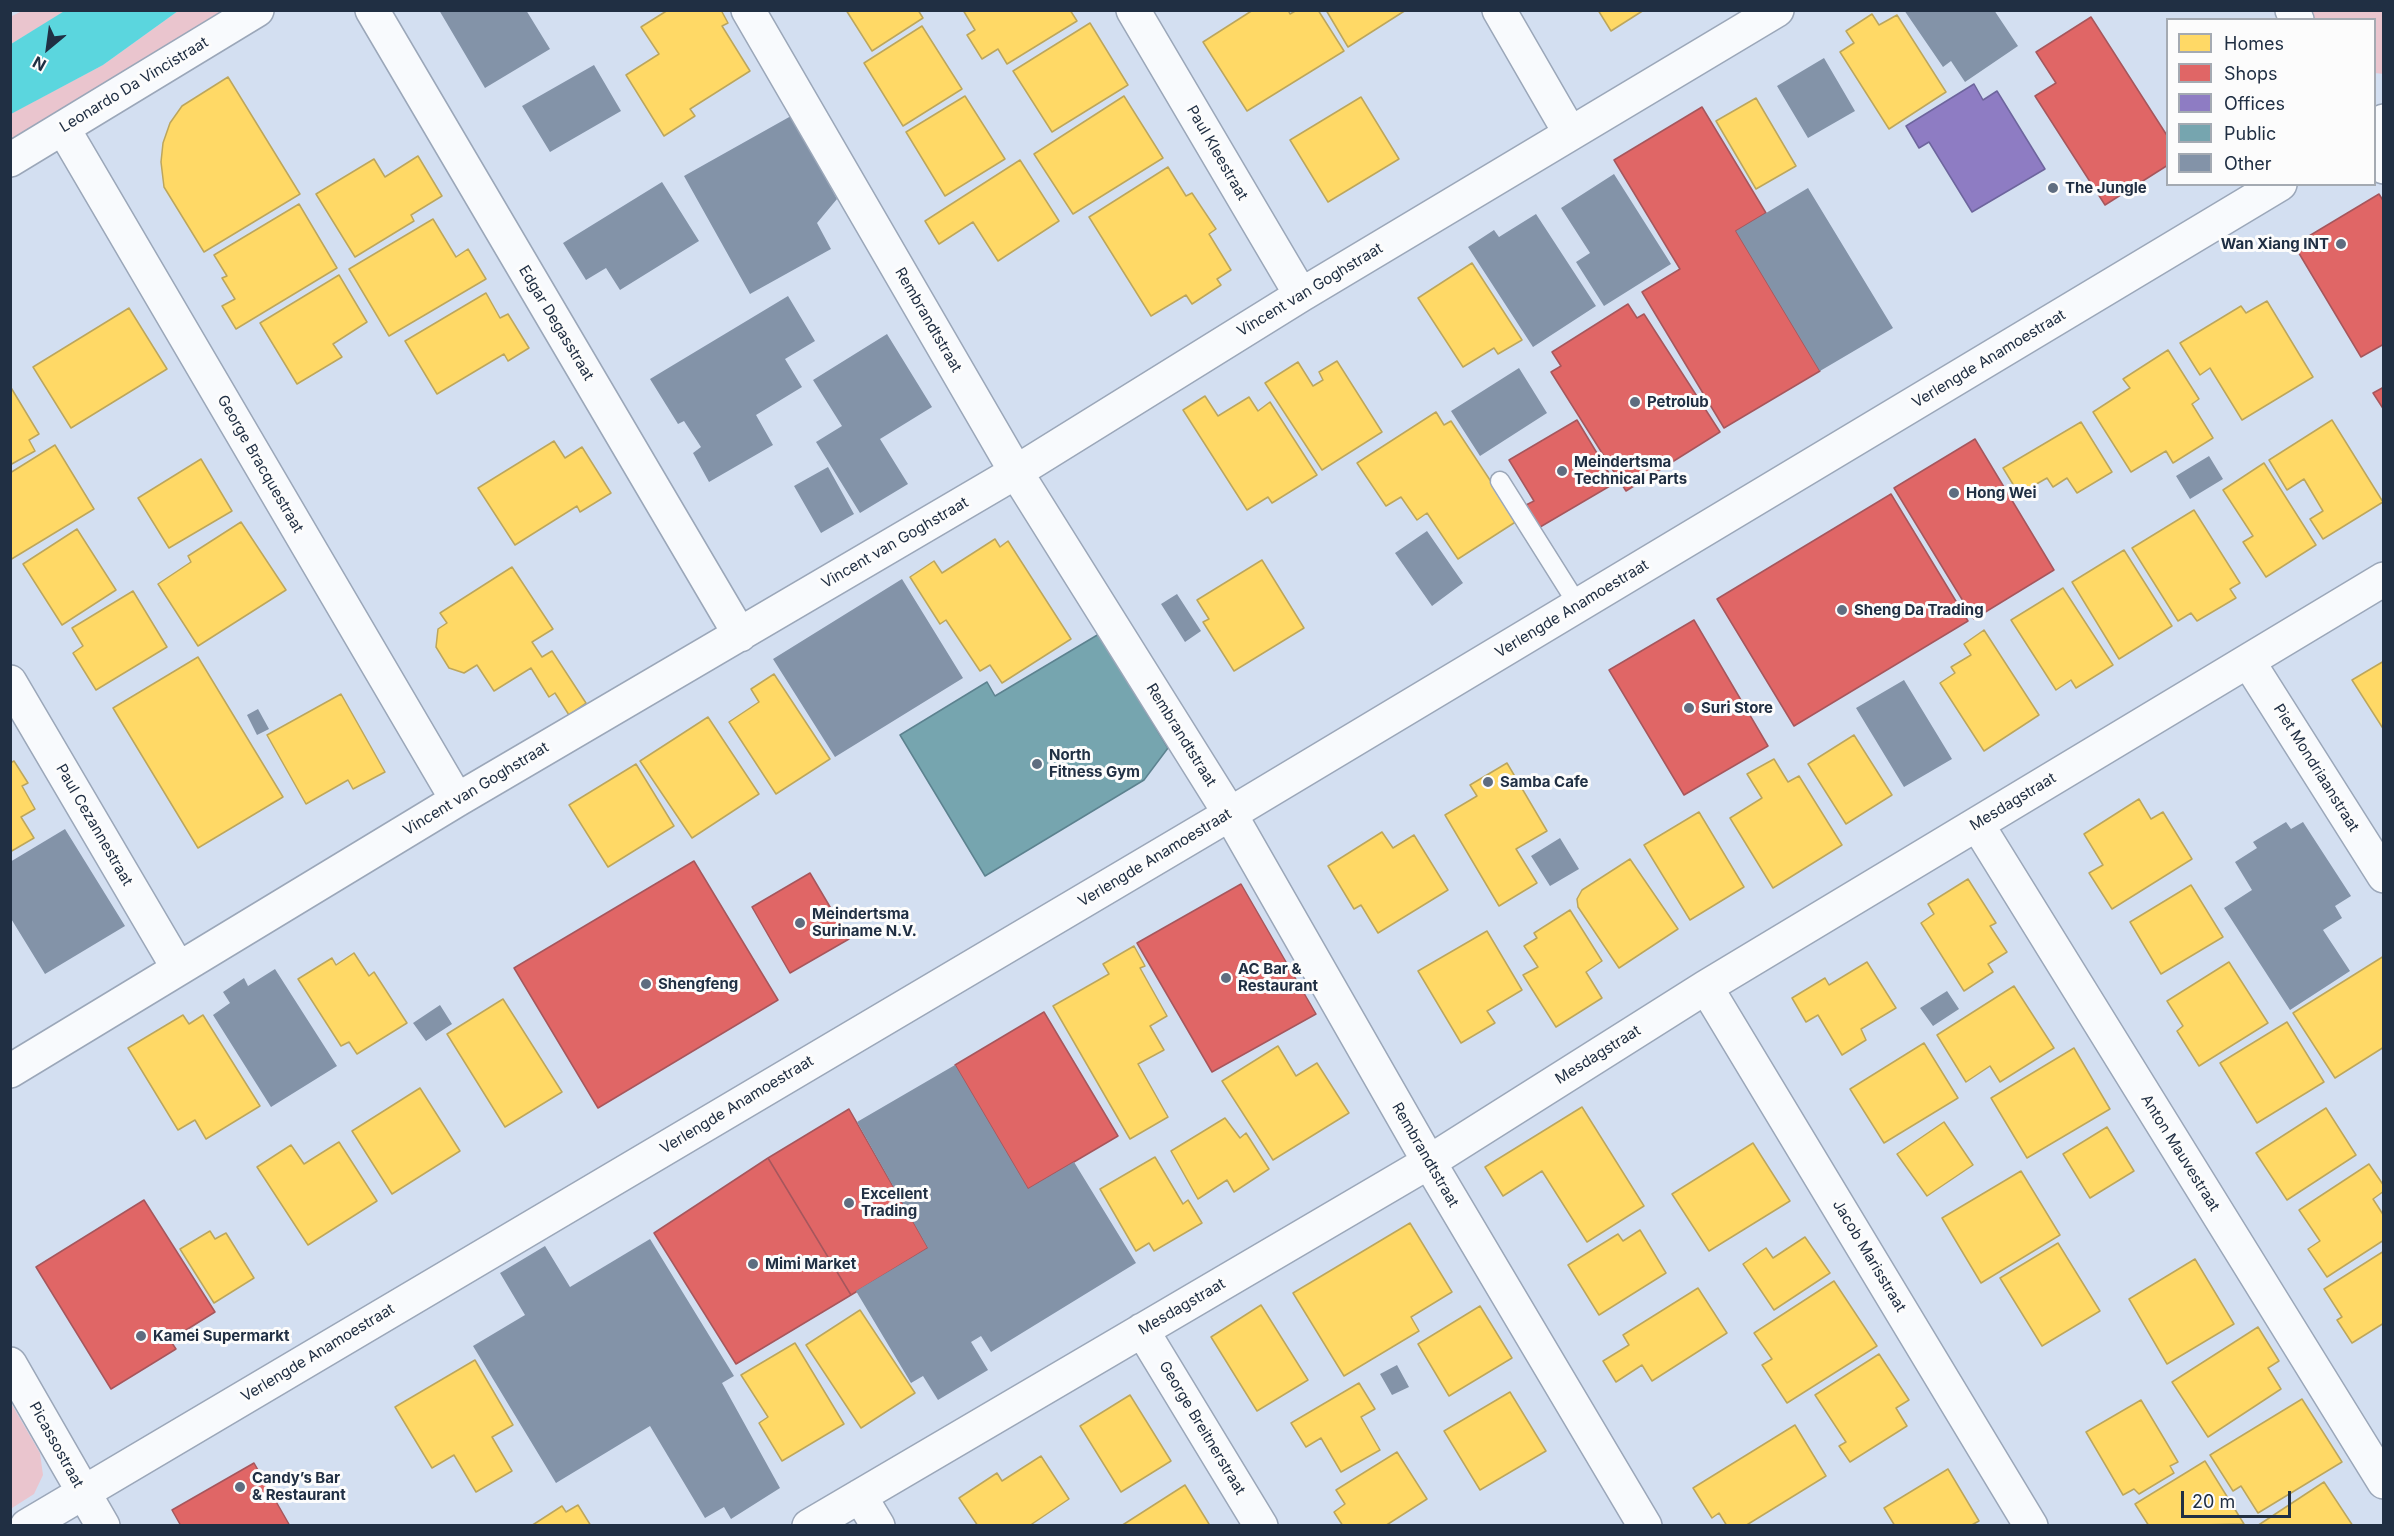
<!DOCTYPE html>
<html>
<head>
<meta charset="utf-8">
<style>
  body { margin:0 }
  #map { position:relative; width:2394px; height:1536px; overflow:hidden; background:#d3dff1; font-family:Inter,sans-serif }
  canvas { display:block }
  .frame { position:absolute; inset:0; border:12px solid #202f43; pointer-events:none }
  .legend { position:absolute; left:2166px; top:18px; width:210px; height:168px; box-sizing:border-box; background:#fcfcfc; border:2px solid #a4aab2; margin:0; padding:8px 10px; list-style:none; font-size:18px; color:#202f43 }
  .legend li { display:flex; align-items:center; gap:12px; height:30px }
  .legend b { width:30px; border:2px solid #a4aab2 }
  .north { position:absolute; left:18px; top:18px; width:60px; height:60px; -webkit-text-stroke:4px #fcfcfc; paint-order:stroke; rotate:209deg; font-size:16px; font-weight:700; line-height:24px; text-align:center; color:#202f43 }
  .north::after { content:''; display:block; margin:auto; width:21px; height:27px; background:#202f43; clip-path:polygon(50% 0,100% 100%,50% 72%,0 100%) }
  .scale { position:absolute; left:2181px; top:1491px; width:110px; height:27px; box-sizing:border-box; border:3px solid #202f43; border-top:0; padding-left:8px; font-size:18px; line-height:21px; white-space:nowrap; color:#202f43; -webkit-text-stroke:4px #fcfcfc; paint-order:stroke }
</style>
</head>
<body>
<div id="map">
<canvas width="2394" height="1536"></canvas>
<div class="frame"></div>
<ul class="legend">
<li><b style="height:16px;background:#ffd966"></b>Homes</li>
<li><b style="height:16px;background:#e06666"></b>Shops</li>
<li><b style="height:16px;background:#8e7cc3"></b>Offices</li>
<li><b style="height:16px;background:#76a5af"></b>Public</li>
<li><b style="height:16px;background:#8393a8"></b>Other</li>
</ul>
<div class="north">N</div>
<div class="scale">20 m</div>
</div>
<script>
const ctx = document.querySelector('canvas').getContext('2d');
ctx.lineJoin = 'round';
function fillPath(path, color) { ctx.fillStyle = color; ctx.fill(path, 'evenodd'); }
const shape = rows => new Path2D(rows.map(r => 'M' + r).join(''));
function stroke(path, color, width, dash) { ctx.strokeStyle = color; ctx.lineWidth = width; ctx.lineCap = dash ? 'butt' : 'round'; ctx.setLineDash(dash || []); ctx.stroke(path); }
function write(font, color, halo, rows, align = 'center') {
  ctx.font = font + ' Inter,sans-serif'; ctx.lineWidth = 6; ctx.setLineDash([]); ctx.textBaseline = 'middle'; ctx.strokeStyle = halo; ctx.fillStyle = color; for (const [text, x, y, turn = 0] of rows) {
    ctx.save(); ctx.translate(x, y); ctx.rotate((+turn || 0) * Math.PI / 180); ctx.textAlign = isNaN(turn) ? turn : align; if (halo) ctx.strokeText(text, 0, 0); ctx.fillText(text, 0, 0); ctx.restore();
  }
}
fillPath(shape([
  [22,11,66,11,11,44,10,17],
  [178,11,224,11,11,139,10,114,103,65],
  [2309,11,2383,11,2383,74,2375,73,2374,20,2315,19],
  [11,1403,40,1453,43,1475,34,1494,12,1508,10,1505]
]), '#eac5ce');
fillPath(shape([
  [66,10,178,11,103,65,11,114,11,44]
]), '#5bd6de');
const homes = shape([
  [668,10,721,10,728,23,722,26,750,71,690,109,695,116,664,136,626,75,659,54,641,27,668,10],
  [846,10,918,10,923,18,872,51,846,10],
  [963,10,1070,10,1077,21,1007,64,998,49,982,59,967,35,975,30,963,10],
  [1253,10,1288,10,1290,14,1297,10,1318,10,1344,51,1247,111,1203,42,1253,10],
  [1326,10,1406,10,1348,47,1326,10],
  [1598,10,1644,10,1611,31,1598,10],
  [1872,14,1879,25,1897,15,1946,92,1889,129,1840,52,1854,43,1846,31,1872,14],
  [1090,23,1128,85,1052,132,1013,71,1090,23],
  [922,26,962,89,903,126,864,63,922,26],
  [228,77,300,194,204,252,164,187,161,162,163,143,170,123,182,106,228,77],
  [965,96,1005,159,945,196,906,132,965,96],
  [1124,96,1163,158,1073,214,1034,154,1124,96],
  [1361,97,1399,159,1328,202,1290,140,1361,97],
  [1756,98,1796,166,1756,189,1716,121,1756,98],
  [418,156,442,196,411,215,414,221,355,257,316,194,374,159,385,177,418,156],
  [1020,160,1059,221,998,261,973,222,939,244,925,221,1020,160],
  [1168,167,1186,196,1192,193,1216,229,1209,234,1231,270,1217,279,1221,285,1192,304,1186,295,1151,316,1089,217,1168,167],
  [299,204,337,268,236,329,222,306,235,299,222,278,227,276,214,255,299,204],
  [433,219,456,257,468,249,486,279,389,336,349,269,433,219],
  [1472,263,1522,340,1498,354,1494,348,1463,367,1418,298,1472,263],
  [339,275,367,322,333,344,342,357,297,384,260,323,339,275],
  [486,293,500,318,508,314,529,348,508,361,504,354,437,394,405,341,486,293],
  [2267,301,2313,377,2242,420,2210,368,2200,375,2180,343,2241,306,2246,313,2267,301],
  [129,308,167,369,71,428,33,367,129,308],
  [2168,350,2199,399,2192,404,2213,438,2173,463,2166,451,2131,472,2093,412,2130,388,2123,379,2168,350],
  [1337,361,1382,432,1322,470,1265,383,1298,362,1313,386,1323,380,1319,372,1337,361],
  [10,386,39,434,29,440,35,451,10,465,10,386],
  [1205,396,1218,416,1249,397,1258,411,1270,402,1317,475,1272,503,1268,497,1247,510,1183,410,1205,396],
  [1436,412,1444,425,1451,421,1517,521,1458,559,1427,513,1417,520,1401,497,1386,506,1357,463,1436,412],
  [2332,420,2383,502,2323,539,2310,519,2323,511,2304,479,2287,490,2269,460,2332,420],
  [2081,422,2112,472,2077,493,2067,478,2053,487,2047,478,2019,494,2003,468,2081,422],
  [554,441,565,458,582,447,611,493,580,512,577,506,515,545,478,488,554,441],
  [55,445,94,509,10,560,10,473,55,445],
  [201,459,232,511,169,548,138,498,201,459],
  [2264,463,2316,545,2266,577,2243,542,2253,536,2223,490,2264,463],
  [2194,510,2240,583,2230,589,2236,598,2197,621,2191,613,2178,621,2132,548,2194,510],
  [241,522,286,590,198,646,158,584,191,562,188,556,241,522],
  [77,529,116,590,62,625,23,564,77,529],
  [995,539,1000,547,1008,541,1071,639,1002,683,990,665,980,671,946,620,940,624,910,577,934,561,942,573,995,539],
  [2124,550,2172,626,2119,659,2072,582,2124,550],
  [1262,560,1304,628,1234,671,1203,622,1209,619,1197,600,1262,560],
  [512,567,553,629,532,642,542,657,552,651,586,703,569,715,555,693,549,697,531,668,494,691,477,665,464,673,449,668,436,647,438,629,447,623,440,613,512,567],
  [2063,588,2113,665,2076,688,2071,680,2056,690,2011,620,2063,588],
  [133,591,167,647,96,690,73,653,83,646,72,628,133,591],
  [1984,630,2039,715,1984,751,1940,683,1955,673,1951,667,1971,655,1964,644,1984,630],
  [198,657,283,797,198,848,113,708,198,657],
  [2384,661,2384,730,2352,680,2384,661],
  [774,674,830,759,776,794,729,722,759,702,751,689,774,674],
  [341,694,385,772,353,789,348,780,306,804,267,735,341,694],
  [708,717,759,794,692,838,640,761,708,717],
  [1854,735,1892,795,1846,824,1808,764,1854,735],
  [1774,759,1788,782,1799,776,1842,845,1773,888,1730,818,1762,798,1747,774,1774,759],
  [14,761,28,783,22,786,35,809,21,817,34,838,10,852,10,763,14,761],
  [1507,763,1547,831,1516,849,1537,883,1499,906,1445,815,1477,796,1470,785,1507,763],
  [636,764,674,826,608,867,569,805,636,764],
  [2139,799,2151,819,2163,812,2192,859,2112,909,2089,873,2103,865,2084,834,2139,799],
  [1699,812,1744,887,1690,920,1644,845,1699,812],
  [1382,832,1393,848,1414,835,1448,890,1378,933,1361,905,1354,909,1328,866,1382,832],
  [1630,859,1678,929,1619,968,1578,907,1577,899,1582,890,1630,859],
  [1968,879,1996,923,1990,926,2007,952,1988,964,1993,972,1964,991,1921,923,1934,914,1928,904,1968,879],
  [2191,885,2223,937,2161,974,2130,922,2191,885],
  [1570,910,1602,961,1586,972,1602,998,1556,1027,1523,975,1538,967,1524,946,1537,938,1534,933,1570,910],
  [1487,931,1522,990,1487,1011,1495,1023,1461,1043,1418,971,1487,931],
  [1134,946,1145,966,1140,968,1167,1016,1150,1026,1164,1050,1138,1064,1168,1117,1130,1139,1053,1006,1109,974,1103,964,1134,946],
  [354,953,369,976,374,972,407,1023,357,1054,349,1042,341,1046,298,979,332,958,336,965,354,953],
  [2384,956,2384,1047,2335,1078,2293,1013,2384,956],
  [1867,962,1896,1008,1861,1029,1866,1040,1842,1055,1818,1015,1806,1022,1792,998,1825,978,1829,985,1867,962],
  [2229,962,2268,1023,2199,1066,2177,1031,2183,1026,2167,1001,2229,962],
  [2014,986,2054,1048,2000,1082,1990,1066,1966,1082,1937,1035,2014,986],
  [503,999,562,1092,505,1127,447,1034,503,999],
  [183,1015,189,1024,203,1015,260,1106,206,1139,195,1120,178,1130,128,1048,183,1015],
  [2287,1022,2324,1082,2257,1123,2220,1063,2287,1022],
  [1924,1043,1958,1098,1884,1143,1850,1089,1924,1043],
  [1278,1046,1296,1076,1317,1063,1349,1113,1273,1160,1222,1081,1278,1046],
  [2074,1048,2110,1109,2027,1158,1991,1098,2074,1048],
  [420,1088,460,1151,392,1194,352,1131,420,1088],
  [1582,1107,1644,1206,1587,1242,1542,1171,1503,1196,1485,1167,1582,1107],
  [2326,1108,2356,1155,2287,1200,2256,1153,2326,1108],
  [1225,1118,1240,1138,1246,1133,1269,1169,1234,1192,1227,1180,1198,1199,1171,1151,1225,1118],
  [1944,1122,1973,1165,1927,1196,1897,1154,1944,1122],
  [2107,1127,2134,1171,2090,1198,2063,1154,2107,1127],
  [339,1142,377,1201,308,1245,257,1167,291,1145,304,1164,339,1142],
  [1753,1143,1790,1201,1709,1251,1672,1194,1753,1143],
  [1155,1157,1183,1204,1188,1200,1202,1223,1154,1251,1149,1243,1136,1251,1100,1189,1155,1157],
  [2369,1164,2384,1186,2384,1191,2373,1199,2384,1216,2384,1240,2327,1277,2308,1249,2320,1241,2299,1210,2369,1164],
  [2021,1171,2060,1235,1981,1283,1942,1218,2021,1171],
  [1410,1223,1452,1292,1411,1317,1419,1331,1344,1376,1293,1293,1410,1223],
  [1640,1230,1666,1273,1599,1315,1568,1265,1618,1234,1623,1241,1640,1230],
  [210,1231,215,1239,226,1233,254,1278,214,1303,180,1249,210,1231],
  [1805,1237,1830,1273,1774,1310,1743,1264,1766,1248,1773,1258,1805,1237],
  [2058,1243,2100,1311,2042,1346,2000,1278,2058,1243],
  [2384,1251,2384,1323,2352,1343,2337,1320,2342,1317,2324,1289,2384,1251],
  [2195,1259,2234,1324,2167,1364,2129,1299,2195,1259],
  [1834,1281,1877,1346,1787,1403,1762,1365,1772,1359,1754,1333,1834,1281],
  [1698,1288,1727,1333,1652,1381,1642,1365,1616,1382,1603,1361,1629,1345,1623,1335,1698,1288],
  [1261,1305,1308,1380,1257,1411,1211,1337,1261,1305],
  [1480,1306,1512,1358,1449,1396,1418,1344,1480,1306],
  [860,1310,915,1393,861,1428,806,1345,860,1310],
  [2258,1327,2279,1361,2268,1368,2281,1389,2208,1437,2172,1382,2258,1327],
  [795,1343,844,1424,782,1461,759,1423,768,1417,741,1375,795,1343],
  [1879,1354,1909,1400,1896,1408,1907,1426,1850,1462,1839,1446,1846,1442,1815,1395,1879,1354],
  [475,1360,513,1425,492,1437,512,1471,476,1492,454,1455,432,1468,395,1407,475,1360],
  [1359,1383,1375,1409,1361,1417,1380,1450,1341,1472,1321,1438,1306,1447,1291,1423,1359,1383],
  [1510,1392,1546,1451,1480,1490,1444,1431,1510,1392],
  [1130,1395,1171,1461,1121,1492,1080,1426,1130,1395],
  [2302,1399,2342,1462,2258,1513,2241,1486,2233,1491,2210,1455,2302,1399],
  [2141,1400,2178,1462,2170,1466,2174,1473,2139,1494,2134,1489,2123,1495,2086,1432,2141,1400],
  [1795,1425,1826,1476,1745,1526,1727,1526,1719,1513,1712,1518,1693,1488,1795,1425],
  [1397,1452,1427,1499,1385,1526,1343,1526,1334,1512,1345,1504,1336,1490,1397,1452],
  [1041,1456,1069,1499,1029,1526,978,1526,959,1498,997,1473,1002,1481,1041,1456],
  [2205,1461,2244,1524,2149,1526,2135,1504,2205,1461],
  [1948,1469,1979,1521,1970,1526,1895,1526,1884,1508,1948,1469],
  [2324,1482,2353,1526,2257,1526,2324,1482],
  [1185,1485,1209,1524,1207,1526,1121,1526,1185,1485],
  [578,1505,591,1526,531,1526,562,1506,566,1512,578,1505]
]);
fillPath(homes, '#ffd966');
stroke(homes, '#bca65c', 1.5);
const shops = shape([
  [2091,17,2168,137,2168,165,2105,205,2035,96,2056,83,2036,52,2091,17],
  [1702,107,1766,213,1736,231,1820,371,1724,428,1642,292,1680,269,1614,160,1702,107],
  [2379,194,2384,202,2384,344,2361,357,2294,245,2379,194],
  [1628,304,1637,318,1644,314,1720,432,1626,491,1551,372,1561,366,1552,352,1628,304],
  [2384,387,2384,410,2373,393,2384,387],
  [1577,420,1615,483,1535,530,1522,507,1534,501,1509,460,1577,420],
  [1975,439,2054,570,1974,619,1894,488,1975,439],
  [1891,494,1968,621,1794,726,1717,599,1891,494],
  [1694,620,1768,746,1684,795,1609,670,1694,620],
  [694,861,778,1000,598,1108,514,968,694,861],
  [810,873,849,939,790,973,752,907,810,873],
  [1241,884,1316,1014,1212,1072,1137,943,1241,884],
  [1044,1012,1118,1136,1028,1189,955,1065,1044,1012],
  [849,1109,928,1248,851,1295,768,1158,849,1109],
  [768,1158,851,1295,736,1364,654,1233,768,1158],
  [144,1200,215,1312,170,1340,176,1349,111,1389,36,1267,144,1200],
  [254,1463,290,1526,181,1526,172,1510,254,1463]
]);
fillPath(shops, '#e06666');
stroke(shops, '#a6565c', 1.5);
const offices = shape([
  [1974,84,1983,100,1997,91,2045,169,1972,212,1929,142,1919,148,1906,126,1974,84]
]);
fillPath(offices, '#8e7cc3');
stroke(offices, '#6d659d', 1.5);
const public = shape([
  [1099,634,1168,748,1144,780,985,876,900,735,987,682,995,696,1099,634]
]);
fillPath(public, '#76a5af');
stroke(public, '#5c828f', 1.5);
fillPath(shape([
  [439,10,526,10,550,49,485,88],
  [1904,10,1994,10,2018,46,1965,82,1951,61,1943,67],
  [1824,58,1855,111,1808,138,1777,86],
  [594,65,621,111,550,152,522,106],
  [791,116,837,199,817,223,831,249,750,294,684,176],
  [1614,174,1671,264,1604,306,1576,262,1590,253,1561,208],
  [662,182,699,241,620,290,606,268,586,280,563,243],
  [1808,188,1893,328,1820,371,1736,231],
  [1536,214,1596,306,1533,347,1468,247,1494,230,1499,237],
  [788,296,815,341,785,359,802,387,756,415,773,445,709,482,693,453,701,447,684,421,678,424,650,379],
  [887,334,932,407,880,439,908,484,860,513,816,442,842,426,813,380],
  [1519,368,1547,413,1480,456,1451,411],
  [2209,456,2223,479,2190,499,2176,476],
  [828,467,854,514,821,533,794,486],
  [1427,531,1463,583,1432,606,1395,553],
  [902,579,963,678,835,757,773,659],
  [1177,594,1201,631,1185,642,1161,604],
  [1904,680,1952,759,1904,787,1856,708],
  [258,709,269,729,257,735,247,715],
  [2286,822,2291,829,2303,822,2351,896,2335,906,2342,918,2323,930,2350,971,2290,1010,2224,908,2252,890,2235,862,2257,848,2253,842],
  [65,829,125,926,45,974,10,917,10,862],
  [1560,838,1579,869,1550,886,1531,856],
  [275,969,337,1066,271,1107,213,1015,230,1003,223,992,244,978,248,986],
  [1947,991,1959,1009,1933,1026,1920,1008],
  [440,1005,452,1024,426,1041,413,1023],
  [955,1065,1028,1189,1074,1162,1136,1263,991,1352,981,1336,971,1342,988,1370,938,1400,923,1376,911,1383,856,1291,928,1248,857,1122],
  [650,1239,734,1376,722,1383,780,1488,731,1519,724,1507,705,1518,650,1426,556,1483,473,1346,525,1315,500,1273,545,1246,570,1287],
  [1397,1365,1409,1387,1392,1395,1380,1374]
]), '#8393a8');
const service = shape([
  [1500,481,1578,605]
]);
const minor = shape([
  [372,10,740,635],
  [748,10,1016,472,1230,814,1429,1162,1645,1526],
  [1133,10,1301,295],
  [1499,10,1570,133],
  [63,128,457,800],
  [10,160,257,10],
  [2248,661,2384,876],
  [10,682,178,968],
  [1977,824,2384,1482],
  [1706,987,2031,1526],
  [10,1071,457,800,1016,472,1301,295,1777,10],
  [1142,1330,1261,1526],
  [10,1364,103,1526],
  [860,1496,878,1526],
  [809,1526,1429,1162,1706,987,2384,579]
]);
const tertiary = shape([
  [2292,10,2297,20],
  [2374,127,2384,121],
  [2374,151,2384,167],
  [27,1526,1230,814,2280,184]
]);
stroke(service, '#9ba7b9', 21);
stroke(minor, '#9ba7b9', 36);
stroke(tertiary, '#9ba7b9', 36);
stroke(service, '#f8fafd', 18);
stroke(minor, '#f8fafd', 33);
stroke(tertiary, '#f8fafd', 33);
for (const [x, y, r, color] of [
  [2053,188,6,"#5f6d80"],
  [2341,244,6,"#5f6d80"],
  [1635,402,6,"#5f6d80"],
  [1562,471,6,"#5f6d80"],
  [1954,493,6,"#5f6d80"],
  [1842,610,6,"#5f6d80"],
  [1689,708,6,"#5f6d80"],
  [1037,764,6,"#5f6d80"],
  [1488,782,6,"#5f6d80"],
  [800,923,6,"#5f6d80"],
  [1226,978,6,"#5f6d80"],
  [646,984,6,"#5f6d80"],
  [849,1203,6,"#5f6d80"],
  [753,1264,6,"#5f6d80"],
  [141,1336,6,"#5f6d80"],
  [240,1487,6,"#5f6d80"]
]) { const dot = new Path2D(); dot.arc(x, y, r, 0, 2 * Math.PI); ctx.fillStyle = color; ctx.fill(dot); stroke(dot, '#fcfcfc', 2); }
write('15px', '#202f43', '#fcfcfc', [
  ["Leonardo Da Vincistraat",134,85,-31],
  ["Paul Kleestraat",1217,153,60],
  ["Vincent van Goghstraat",1310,290,-31],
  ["Rembrandtstraat",928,320,60],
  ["Edgar Degasstraat",556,323,59],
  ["Verlengde Anamoestraat",1989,359,-31],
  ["George Bracquestraat",260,464,60],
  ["Vincent van Goghstraat",895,543,-30],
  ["Verlengde Anamoestraat",1572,609,-31],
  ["Rembrandtstraat",1181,735,58],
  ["Piet Mondriaanstraat",2316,768,58],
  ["Vincent van Goghstraat",476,789,-31],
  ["Mesdagstraat",2013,802,-31],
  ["Paul Cezannestraat",94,825,60],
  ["Verlengde Anamoestraat",1155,858,-31],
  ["Mesdagstraat",1598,1055,-32],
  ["Verlengde Anamoestraat",737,1105,-31],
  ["Anton Mauvestraat",2180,1153,58],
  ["Rembrandtstraat",1425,1155,60],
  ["Jacob Marisstraat",1869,1256,59],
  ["Mesdagstraat",1182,1307,-30],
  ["Verlengde Anamoestraat",318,1353,-31],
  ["George Breitnerstraat",1202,1428,59],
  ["Picassostraat",56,1445,61]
]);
write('bold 15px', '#202f43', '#fcfcfc', [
  ["The Jungle",2065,188],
  ["Wan Xiang INT",2329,244,"right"],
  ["Petrolub",1647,402],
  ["Meindertsma",1574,462],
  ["Technical Parts",1574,479],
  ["Hong Wei",1966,493],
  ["Sheng Da Trading",1854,610],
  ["Suri Store",1701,708],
  ["North",1049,755],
  ["Fitness Gym",1049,772],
  ["Samba Cafe",1500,782],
  ["Meindertsma",812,914],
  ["Suriname N.V.",812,931],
  ["AC Bar &",1238,969],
  ["Restaurant",1238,986],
  ["Shengfeng",658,984],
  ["Excellent",861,1194],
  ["Trading",861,1211],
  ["Mimi Market",765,1264],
  ["Kamei Supermarkt",153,1336],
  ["Candy’s Bar",252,1478],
  ["& Restaurant",252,1495]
], 'left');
</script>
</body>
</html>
